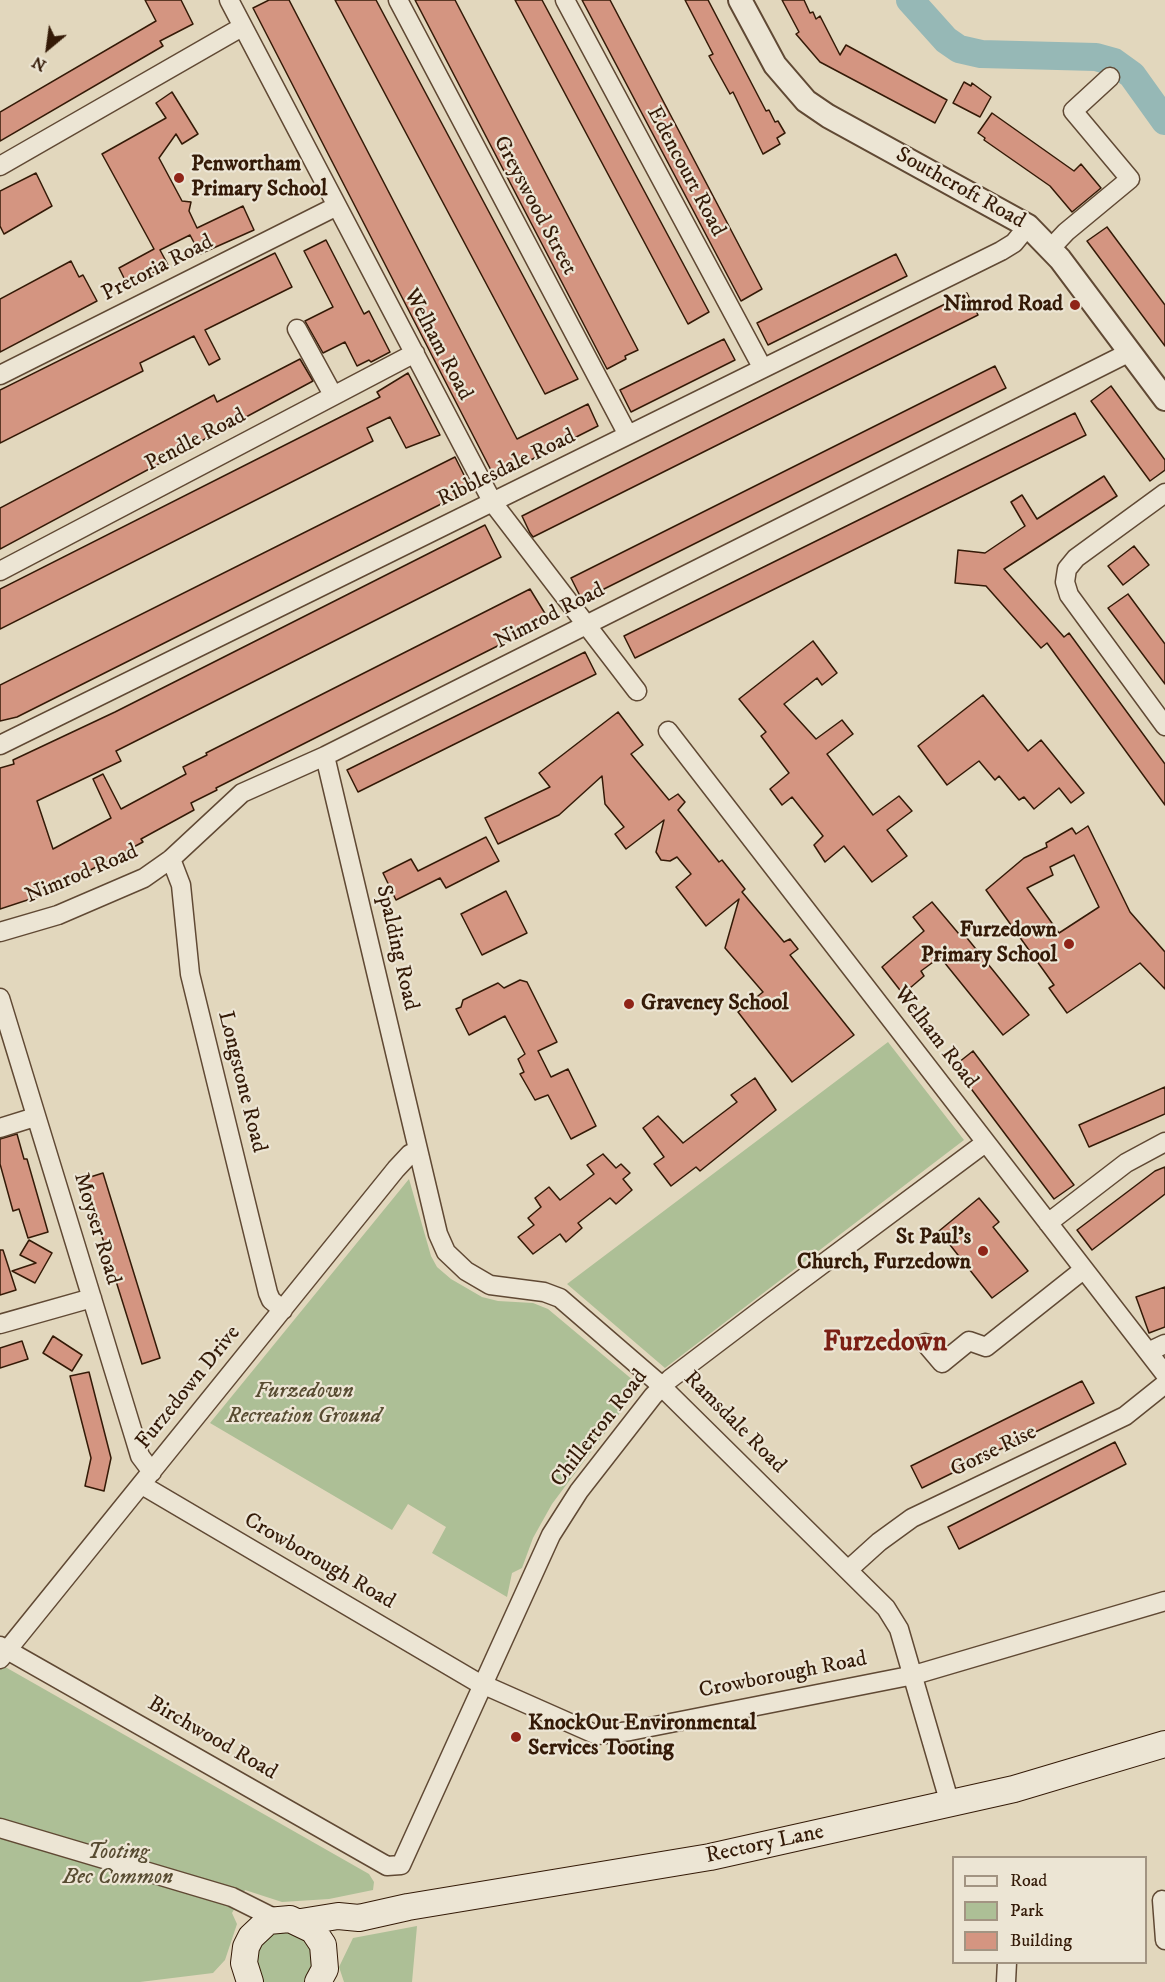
<!DOCTYPE html>
<html>
<head>
<meta charset="utf-8">
<style>
  body { margin:0 }
  #map { position:relative; width:1165px; height:1982px; overflow:hidden; background:#e2d7bd; font-family:"IM FELL DW Pica",serif }
  canvas { display:block }
  .legend { position:absolute; left:952px; top:1856px; width:195px; height:108px; box-sizing:border-box; background:#ece5d4; border:2px solid #a29482; margin:0; padding:8px 10px; list-style:none; font-size:18px; color:#341a07 }
  .legend li { display:flex; align-items:center; gap:12px; height:30px }
  .legend b { width:30px; border:2px solid #a29482 }
  .north { position:absolute; left:18px; top:18px; width:60px; height:60px; -webkit-text-stroke:4px #ece5d4; paint-order:stroke; rotate:209deg; font-size:16px; font-weight:700; line-height:24px; text-align:center; color:#341a07 }
  .north::after { content:''; display:block; margin:auto; width:21px; height:27px; background:#341a07; clip-path:polygon(50% 0,100% 100%,50% 72%,0 100%) }
</style>
</head>
<body>
<div id="map">
<canvas width="1165" height="1982"></canvas>
<ul class="legend">
<li><b style="height:8px;background:#ece5d4"></b>Road</li>
<li><b style="height:16px;background:#adbf96"></b>Park</li>
<li><b style="height:16px;background:#d49581"></b>Building</li>
</ul>
<div class="north">N</div>
</div>
<script>
const ctx = document.querySelector('canvas').getContext('2d');
ctx.lineJoin = 'round';
function fillPath(path, color) { ctx.fillStyle = color; ctx.fill(path, 'evenodd'); }
const shape = rows => new Path2D(rows.map(r => 'M' + r).join(''));
function stroke(path, color, width, dash) { ctx.strokeStyle = color; ctx.lineWidth = width; ctx.lineCap = dash ? 'butt' : 'round'; ctx.setLineDash(dash || []); ctx.stroke(path); }
function write(font, color, halo, rows, align = 'center') {
  ctx.font = font + ' "IM FELL DW Pica",serif'; ctx.lineWidth = 4.5; ctx.setLineDash([]); ctx.textBaseline = 'middle'; ctx.strokeStyle = halo; ctx.fillStyle = color; for (const [text, x, y, turn = 0] of rows) {
    ctx.save(); ctx.translate(x, y); ctx.rotate((+turn || 0) * Math.PI / 180); ctx.textAlign = isNaN(turn) ? turn : align; if (halo) ctx.strokeText(text, 0, 0); ctx.fillText(text, 0, 0); ctx.restore();
  }
}
fillPath(shape([
  [888,1042,964,1140,665,1368,567,1284],
  [409,1179,431,1256,437,1267,451,1279,482,1297,498,1301,533,1303,548,1309,640,1386,552,1504,533,1538,522,1568,512,1573,507,1597,432,1553,446,1527,408,1504,392,1530,210,1423],
  [0,1664,369,1874,374,1882,373,1890,329,1899,282,1902,245,1890,232,1913,237,1924,225,1960,213,1973,140,1982,0,1982],
  [417,1926,412,1982,344,1982,339,1967,353,1938],
  [283,1927,310,1941,316,1962,307,1982,261,1982,252,1951,257,1941]
]), '#adbf96');
stroke(shape([
  [910,0,946,40,959,49,981,54,1096,57,1114,62,1132,75,1165,121]
]), '#96b8b6', 28);
const building = shape([
  [145,0,181,0,193,24,160,41,163,46,0,141,0,112,156,21,145,0],
  [269,0,289,0,517,439,588,404,598,426,495,478,253,8,269,0],
  [335,0,376,0,578,379,545,394,335,0],
  [415,0,455,0,638,350,625,356,626,359,607,369,415,0],
  [515,0,542,0,709,312,688,324,515,0],
  [582,0,610,0,762,289,741,301,582,0],
  [685,0,708,0,766,111,769,110,775,122,778,121,785,133,777,138,780,144,763,154,733,92,730,94,709,56,713,54,685,0],
  [782,0,804,0,810,13,813,12,816,19,820,16,840,55,846,45,947,100,935,123,820,62,796,34,799,32,782,0],
  [964,82,971,86,972,83,991,97,980,117,953,103,964,82],
  [172,92,198,134,182,144,176,134,159,158,182,201,191,202,189,211,197,228,243,206,254,230,200,254,190,235,160,250,168,265,128,286,119,268,154,249,102,154,166,118,156,103,172,92],
  [992,113,1074,171,1081,164,1101,188,1072,212,1050,186,984,140,985,138,978,133,992,113],
  [36,173,52,206,4,234,0,226,0,191,36,173],
  [1107,227,1165,305,1165,346,1087,241,1107,227],
  [326,240,364,314,369,311,390,352,371,362,369,360,357,366,345,342,323,353,305,321,333,307,304,251,326,240],
  [275,253,292,287,205,330,220,359,209,365,194,336,140,363,143,371,0,443,0,390,275,253],
  [896,254,907,276,768,345,757,323,896,254],
  [71,261,79,277,83,275,97,301,0,352,0,299,71,261],
  [967,293,978,315,533,537,530,533,522,516,967,293],
  [724,339,735,360,631,412,620,390,724,339],
  [300,359,313,381,0,549,0,508,214,395,217,402,300,359],
  [995,366,1006,388,582,600,571,578,995,366],
  [408,373,440,435,406,448,390,417,367,428,373,441,0,629,0,589,380,397,377,392,408,373],
  [1111,386,1165,460,1165,470,1150,481,1091,401,1111,386],
  [1075,413,1086,435,635,658,624,636,1075,413],
  [455,457,471,489,17,717,0,721,0,685,455,457],
  [1104,476,1117,496,1004,569,1064,637,1069,633,1165,764,1165,805,1047,643,1041,648,986,586,955,583,958,550,985,553,1025,526,1011,502,1022,495,1037,519,1104,476],
  [485,525,501,557,116,751,121,761,37,801,53,849,111,818,93,779,103,774,121,809,186,774,183,767,207,755,206,753,530,589,549,620,216,788,217,790,191,803,194,810,141,839,143,842,66,883,67,887,0,909,0,768,14,764,13,760,115,712,485,525],
  [1134,546,1149,565,1123,585,1108,566,1134,546],
  [1128,594,1165,644,1165,684,1108,608,1128,594],
  [813,641,837,673,822,685,817,678,784,704,816,739,842,720,853,734,827,754,873,815,899,796,912,811,887,830,907,856,872,882,844,846,825,862,814,845,823,836,792,797,782,805,770,789,789,773,761,736,766,732,739,699,813,641],
  [585,652,596,674,358,792,347,770,585,652],
  [983,695,1028,751,1041,740,1084,793,1071,803,1059,788,1034,809,1024,797,1019,800,999,776,995,780,979,761,947,785,918,746,983,695],
  [618,712,643,745,631,754,669,800,678,794,685,802,678,810,719,862,722,860,745,889,742,892,784,942,790,939,798,949,790,955,854,1035,792,1082,738,1012,763,992,725,948,739,899,706,926,676,887,691,874,677,857,670,861,661,860,656,852,664,820,626,849,615,834,624,827,605,804,602,776,559,815,498,844,485,818,550,787,539,773,618,712],
  [1088,826,1130,912,1165,952,1165,989,1140,963,1067,1013,1049,988,1054,985,986,890,1024,858,1047,847,1046,843,1072,828,1076,834,1088,826],
  [1074,855,1099,907,1059,933,1027,888,1053,875,1050,867,1074,855],
  [486,837,499,861,446,888,440,878,396,900,383,873,411,859,418,871,486,837],
  [506,891,527,933,482,955,461,914,506,891],
  [932,902,959,934,963,933,1029,1015,1003,1035,940,957,921,971,924,976,903,994,882,967,924,931,913,917,932,902],
  [520,980,527,982,557,1042,538,1051,551,1077,568,1069,596,1126,571,1139,548,1095,535,1100,520,1074,524,1072,518,1059,525,1054,505,1016,469,1035,456,1009,461,1007,463,1000,498,983,504,988,520,980],
  [973,1051,1074,1185,1054,1199,954,1066,973,1051],
  [755,1078,776,1110,700,1171,696,1167,671,1186,654,1164,664,1157,643,1128,658,1116,683,1143,737,1102,731,1095,755,1078],
  [1165,1087,1165,1114,1089,1147,1079,1125,1165,1087],
  [17,1134,24,1159,27,1159,48,1232,28,1238,19,1209,13,1211,0,1164,0,1139,17,1134],
  [603,1154,616,1168,621,1164,630,1173,623,1179,632,1190,616,1204,610,1198,578,1223,582,1228,566,1242,560,1234,533,1254,518,1237,534,1225,528,1218,541,1207,535,1198,549,1187,560,1200,594,1174,587,1165,603,1154],
  [1165,1167,1165,1194,1092,1250,1077,1230,1155,1171,1165,1167],
  [103,1173,160,1358,142,1364,84,1179,103,1173],
  [979,1198,999,1222,993,1227,1028,1271,992,1298,939,1231,979,1198],
  [29,1240,52,1253,35,1283,12,1271,36,1263,20,1255,29,1240],
  [0,1250,3,1250,16,1290,0,1295,0,1250],
  [1165,1287,1165,1327,1149,1333,1136,1297,1165,1287],
  [53,1336,82,1355,72,1371,43,1353,53,1336],
  [22,1341,28,1359,0,1368,0,1348,22,1341],
  [89,1372,111,1458,104,1491,85,1486,91,1458,70,1376,89,1372],
  [1082,1381,1094,1403,922,1488,911,1466,1082,1381],
  [1115,1442,1126,1464,959,1549,948,1527,1115,1442]
]);
fillPath(building, '#d49581');
stroke(building, '#341a07', 1.5);
const minor = shape([
  [229,0,493,503,637,691],
  [398,0,628,435],
  [565,0,762,367],
  [0,166,242,27],
  [1051,248,1066,232,1130,179,1073,111,1110,77],
  [297,329,333,395],
  [0,375,337,206],
  [1165,493,1076,558,1067,569,1065,582,1069,595,1165,726],
  [0,571,415,353],
  [668,731,1165,1374],
  [0,745,1001,251,1014,243,1028,226],
  [325,756,438,1234,446,1252,466,1271,490,1285,544,1292,560,1298,655,1380,886,1608,899,1629,950,1804],
  [171,859,181,885,190,974,268,1293,271,1300,283,1310],
  [0,932,58,915,144,878,171,859,242,793,325,756,1130,352],
  [0,998,134,1436,140,1456,152,1472],
  [0,1128,35,1117],
  [1048,1223,1126,1163,1165,1142],
  [0,1324,92,1298],
  [925,1343,942,1363,969,1341,986,1347,1083,1270],
  [1148,1352,1165,1344],
  [142,1485,475,1681,597,1735,630,1731,914,1675,1165,1601],
  [848,1570,879,1542,912,1518,1125,1416,1165,1384],
  [0,1646,387,1866,401,1865,551,1535,579,1491,653,1396,670,1379,761,1310,985,1143],
  [0,1659,396,1169,410,1154,417,1151],
  [0,1828,232,1897,276,1919],
  [1162,1900,1165,1940],
  [1006,1982,1007,1962]
]);
const tertiary = shape([
  [740,0,775,65,806,101,828,116,1028,226,1060,259,1165,399]
]);
const secondary = shape([
  [301,1922,338,1916,359,1918,408,1907,710,1857,1014,1789,1165,1744],
  [250,1982,244,1963,246,1947,251,1937,268,1921,290,1919,313,1930,323,1945,325,1969,318,1982]
]);
stroke(minor, '#604934', 21);
stroke(tertiary, '#604934', 26);
stroke(secondary, '#341a07', 28);
stroke(minor, '#ece5d4', 18);
stroke(tertiary, '#ece5d4', 22);
stroke(secondary, '#ece5d4', 26);
for (const [x, y, r, color] of [
  [179,178,6,"#8f2418"],
  [1075,305,6,"#8f2418"],
  [1069,944,6,"#8f2418"],
  [629,1004,6,"#8f2418"],
  [983,1251,6,"#8f2418"],
  [516,1737,6,"#8f2418"]
]) { const dot = new Path2D(); dot.arc(x, y, r, 0, 2 * Math.PI); ctx.fillStyle = color; ctx.fill(dot); stroke(dot, '#ece5d4', 2); }
write('bold 22px', '#341a07', '#ece5d4', [
  ["Penwortham",191,165],
  ["Primary School",191,190],
  ["Nimrod Road",1063,305,"right"],
  ["Furzedown",1057,931,"right"],
  ["Primary School",1057,956,"right"],
  ["Graveney School",641,1004],
  ["St Paul's",971,1238,"right"],
  ["Church, Furzedown",971,1263,"right"],
  ["KnockOut Environmental",528,1724],
  ["Services Tooting",528,1749]
], 'left');
write('22px', '#341a07', '#ece5d4', [
  ["Edencourt Road",685,172,62],
  ["Southcroft Road",960,189,29],
  ["Greyswood Street",534,206,62],
  ["Pretoria Road",158,269,-27],
  ["Welham Road",437,345,62],
  ["Pendle Road",196,441,-28],
  ["Ribblesdale Road",507,469,-26],
  ["Nimrod Road",550,617,-27],
  ["Nimrod Road",82,875,-23],
  ["Spalding Road",396,948,77],
  ["Welham Road",935,1038,52],
  ["Longstone Road",241,1082,76],
  ["Moyser Road",96,1229,73],
  ["Furzedown Drive",189,1388,-51],
  ["Ramsdale Road",734,1423,45],
  ["Chillerton Road",600,1429,-52],
  ["Gorse Rise",994,1452,-26],
  ["Crowborough Road",319,1562,30],
  ["Crowborough Road",783,1676,-11],
  ["Birchwood Road",212,1739,30],
  ["Rectory Lane",765,1845,-12]
]);
write('italic 22px', '#584c32', '#ece5d4', [
  ["Furzedown",304,1392],
  ["Recreation Ground",304,1417],
  ["Tooting",118,1853],
  ["Bec Common",118,1878]
]);
write('bold 28px', '#7a1f14', '#ece5d4', [
  ["Furzedown",885,1344]
]);
</script>
</body>
</html>
